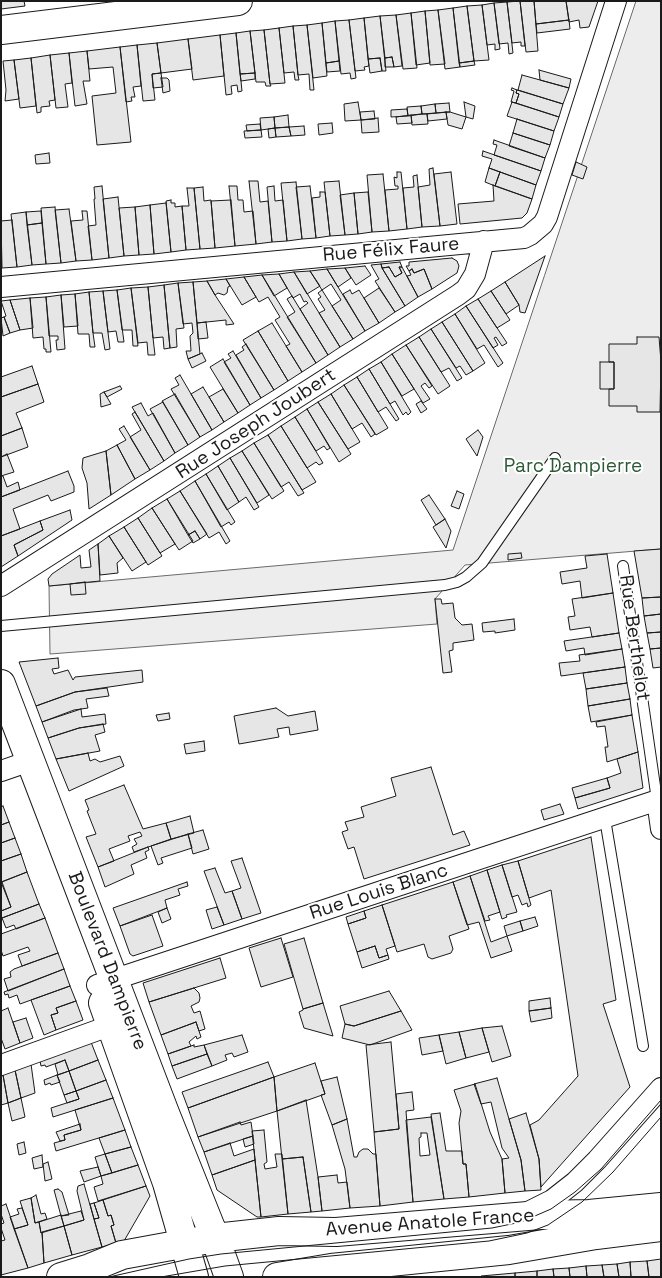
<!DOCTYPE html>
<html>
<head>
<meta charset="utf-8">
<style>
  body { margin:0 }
  #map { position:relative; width:662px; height:1278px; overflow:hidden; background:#fff; font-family:"Space Grotesk",sans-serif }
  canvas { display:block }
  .frame { position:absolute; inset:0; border:2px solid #1a1a1a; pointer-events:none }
</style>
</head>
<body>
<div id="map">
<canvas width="662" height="1278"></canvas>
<div class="frame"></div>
</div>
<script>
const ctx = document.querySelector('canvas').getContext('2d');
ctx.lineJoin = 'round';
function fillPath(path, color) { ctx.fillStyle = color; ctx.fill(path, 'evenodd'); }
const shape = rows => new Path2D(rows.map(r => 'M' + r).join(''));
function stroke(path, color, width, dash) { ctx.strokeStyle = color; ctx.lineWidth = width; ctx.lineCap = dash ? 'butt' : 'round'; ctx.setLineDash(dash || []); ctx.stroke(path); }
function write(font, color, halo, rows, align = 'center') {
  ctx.font = font + ' "Space Grotesk",sans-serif'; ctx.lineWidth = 4; ctx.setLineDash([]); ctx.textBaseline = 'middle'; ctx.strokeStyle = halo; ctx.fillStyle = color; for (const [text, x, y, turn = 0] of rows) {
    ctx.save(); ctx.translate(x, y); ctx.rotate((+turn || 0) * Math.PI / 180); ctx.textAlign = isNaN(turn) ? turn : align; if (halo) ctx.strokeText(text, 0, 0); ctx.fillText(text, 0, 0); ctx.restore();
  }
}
const green = shape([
  [636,1,661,1,661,549,465,565,435,599,437,624,50,654,49,586,453,550,636,1]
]);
fillPath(green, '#ededed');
stroke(green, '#6a6a6a', 1);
const building = shape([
  [1,1,24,1,25,6,1,9,1,1],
  [520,1,534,1,538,51,526,52,520,1],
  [520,1,525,46,521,46,521,42,512,43,507,2,520,1],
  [534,1,566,1,569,20,536,24,534,1],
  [566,1,598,1,589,27,580,28,579,20,569,22,566,1],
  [507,2,513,53,509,54,508,43,499,44,494,3,507,2],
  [494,3,500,49,495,50,495,44,487,45,482,5,494,3],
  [482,5,489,60,474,61,467,6,482,5],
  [467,6,474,61,459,63,453,8,467,6],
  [453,8,460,67,445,69,438,10,453,8],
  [438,10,445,64,430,65,425,11,438,10],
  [425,11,430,63,416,65,411,13,425,11],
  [411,13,417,68,403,69,396,15,411,13],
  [396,15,402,66,394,67,392,57,385,58,380,16,396,15],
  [380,16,386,71,382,71,380,58,368,59,364,18,380,16],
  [364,18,369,66,364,67,365,70,355,71,349,20,364,18],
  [349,20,356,78,351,79,350,73,341,74,335,21,349,20],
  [569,20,570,29,537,33,536,24,569,20],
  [335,21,339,61,326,63,322,23,335,21],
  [322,23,327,76,313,78,307,25,322,23],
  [307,25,314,90,310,90,309,74,298,75,293,26,307,25],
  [293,26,298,75,299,80,295,80,294,72,284,73,279,28,293,26],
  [279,28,285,83,270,84,264,30,279,28],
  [264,30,270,84,271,86,266,86,265,82,256,82,250,31,264,30],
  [250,31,255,73,240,74,236,33,250,31],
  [236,33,242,91,238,92,237,85,231,86,232,94,226,95,220,35,236,33],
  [220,35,224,76,193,80,188,39,220,35],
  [188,39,192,69,161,73,157,43,188,39],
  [157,43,161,73,152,74,155,100,143,101,137,45,157,43],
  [137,45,141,86,133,87,135,97,131,97,132,101,126,102,120,47,137,45],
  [120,47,131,142,97,145,92,96,116,93,113,67,89,69,87,51,120,47],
  [87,51,90,81,83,81,87,104,75,106,69,53,87,51],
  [69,53,72,83,65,84,68,107,56,108,50,55,69,53],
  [50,55,55,100,49,101,50,106,41,107,41,112,37,113,31,58,50,55],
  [392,57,394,67,385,67,385,58,392,57],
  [31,58,36,106,20,108,14,60,31,58],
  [380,58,382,71,370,73,368,59,380,58],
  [14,60,19,99,5,101,6,90,3,61,14,60],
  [339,61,340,71,327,72,326,63,339,61],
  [474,61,475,65,460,67,459,63,474,61],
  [539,70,571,79,569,88,540,80,539,70],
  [161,73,163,87,153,88,152,74,161,73],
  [255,73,255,79,241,81,240,74,255,73],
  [522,75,569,88,563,104,518,90,522,75],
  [161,78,167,78,169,80,170,91,163,93,161,78],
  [512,88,517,90,516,93,519,94,516,103,511,102,514,91,511,90,512,88],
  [517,90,563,104,559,117,516,103,519,94,516,93,517,90],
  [358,102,361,120,345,121,344,104,358,102],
  [464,102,475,106,473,119,466,117,464,102],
  [512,102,559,117,554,131,507,116,512,102],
  [449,103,450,112,436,113,435,104,449,103],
  [435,104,436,113,422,114,421,106,435,104],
  [421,106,422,114,408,116,407,107,421,106],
  [407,109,408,116,391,117,391,110,407,109],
  [374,111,375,119,361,120,360,112,374,111],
  [446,112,447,119,428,121,427,114,446,112],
  [446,112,450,112,466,117,462,129,448,125,446,112],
  [422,114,427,114,428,124,412,125,411,115,422,114],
  [288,115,289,127,275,128,274,117,288,115],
  [411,115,412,123,397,124,396,117,411,115],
  [274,117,275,128,261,130,260,118,274,117],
  [378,118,379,132,362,133,361,120,378,118],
  [517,119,554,131,550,145,513,133,517,119],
  [332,123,333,133,319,135,318,124,332,123],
  [260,124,261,130,247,131,246,125,260,124],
  [304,126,305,135,291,136,289,127,304,126],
  [289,127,291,136,276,137,275,128,289,127],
  [275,128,276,137,269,138,268,129,275,128],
  [261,130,262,137,245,138,244,131,261,130],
  [513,133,550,145,545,158,509,146,513,133],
  [494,140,545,158,541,171,494,155,497,145,493,144,494,140],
  [483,151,541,171,536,185,489,168,492,159,482,156,483,151],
  [49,153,50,163,36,164,35,155,49,153],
  [576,162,587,167,583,179,572,175,576,162],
  [433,168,440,226,422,227,418,187,430,185,429,169,433,168],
  [489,168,500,172,495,186,485,182,489,168],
  [397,172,401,172,407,229,389,231,385,190,398,189,398,186,395,186,394,177,397,178,397,172],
  [451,172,457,224,440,226,434,174,451,172],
  [500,172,536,185,532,199,495,186,500,172],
  [383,174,389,231,372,232,367,175,383,174],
  [417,175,422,227,407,229,403,188,414,187,413,176,417,175],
  [249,181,258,181,260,202,268,201,272,242,256,244,249,181],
  [339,181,345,235,330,236,324,182,339,181],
  [296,182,302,239,287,241,281,183,296,182],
  [493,185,532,199,527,213,522,218,460,224,458,204,494,201,493,185],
  [102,186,109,258,92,260,88,226,96,225,94,199,95,199,94,187,102,186],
  [229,186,237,186,238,200,243,200,244,212,253,211,256,244,235,246,229,186],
  [274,186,275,201,283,200,287,241,272,242,267,187,274,186],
  [310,186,316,238,302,239,296,187,310,186],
  [203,187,204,201,211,200,215,248,200,249,194,188,203,187],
  [187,188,194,188,200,249,186,250,182,206,189,206,187,188],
  [320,192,325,192,330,236,316,238,312,198,320,197,320,192],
  [368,192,372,232,358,234,354,193,368,192],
  [354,193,358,234,345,235,340,195,354,193],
  [118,197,124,256,109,258,103,199,118,197],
  [171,200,171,203,175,203,175,207,182,206,186,250,171,252,166,201,171,200],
  [231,200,235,246,215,248,211,201,231,200],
  [166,203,171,252,154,254,150,205,166,203],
  [150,205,154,254,139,255,135,207,150,205],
  [55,207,61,263,46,264,41,208,55,207],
  [135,207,139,255,124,256,119,208,135,207],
  [69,209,76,261,61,263,55,210,69,209],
  [41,211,42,223,27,225,26,212,41,211],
  [82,211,87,211,92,260,76,261,71,221,83,220,82,211],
  [26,212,32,265,17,267,11,214,26,212],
  [12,220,17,267,2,268,1,221,12,220],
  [42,223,46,264,32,265,27,225,42,223],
  [545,256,525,313,520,312,519,305,505,282,545,256],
  [452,258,457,261,459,266,457,273,432,289,424,269,414,273,412,269,409,271,406,266,409,266,409,262,452,258],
  [400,262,402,267,399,267,402,273,395,277,389,267,382,268,381,264,400,262],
  [381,264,382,268,405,306,395,312,375,281,379,279,371,265,381,264],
  [365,266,371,275,356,285,345,268,365,266],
  [389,267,395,277,402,273,399,267,402,267,418,297,405,306,382,268,389,267],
  [345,268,351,278,338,287,327,269,345,268],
  [327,269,365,331,353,339,332,306,341,300,331,284,322,290,310,271,327,269],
  [412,269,414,273,424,269,432,289,418,297,407,276,411,275,409,271,412,269],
  [310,271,320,286,307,294,294,272,310,271],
  [294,272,340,347,328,355,300,309,308,303,306,301,304,302,300,294,293,298,279,274,294,272],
  [279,274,287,288,274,296,262,275,279,274],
  [262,275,316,363,302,372,286,346,290,344,275,320,280,317,268,297,259,302,244,277,262,275],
  [244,277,256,297,242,305,226,279,244,277],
  [226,279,230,286,228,287,227,293,224,295,218,293,215,295,207,281,226,279],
  [207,281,215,295,234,324,226,325,226,320,197,323,193,282,207,281],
  [193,282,200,354,188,359,186,351,191,351,190,336,193,333,192,323,183,324,178,283,193,282],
  [505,282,519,305,506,314,491,291,505,282],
  [178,283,184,328,176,329,177,347,170,348,164,285,178,283],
  [164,285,170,348,164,349,163,337,153,338,148,287,164,285],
  [148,287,153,338,155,355,148,355,147,342,138,343,131,288,148,287],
  [131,288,138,346,133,346,132,330,122,330,117,290,131,288],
  [379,288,395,312,379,323,364,298,379,288],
  [117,290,124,342,118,342,116,331,108,332,103,291,117,290],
  [322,290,353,339,340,347,319,313,325,310,318,299,321,297,318,293,322,290],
  [350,290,352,294,359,290,379,323,365,331,343,294,350,290],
  [103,291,110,349,105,350,102,333,93,333,89,292,103,291],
  [491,291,510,320,497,328,478,299,491,291],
  [89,292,93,333,95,347,90,347,89,334,78,334,75,294,89,292],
  [75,294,78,326,64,327,61,295,75,294],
  [61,295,65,349,57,350,56,340,58,340,58,336,49,336,46,297,61,295],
  [292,296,328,355,316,363,287,317,295,312,287,299,292,296],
  [46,297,51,352,46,352,46,349,44,349,43,337,33,338,30,298,46,297],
  [30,298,33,328,20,330,10,300,30,298],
  [478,299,507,343,502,346,496,337,494,338,498,345,493,348,466,306,478,299],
  [10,300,20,330,10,333,4,317,6,316,1,301,10,300],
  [466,306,503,363,498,367,484,345,477,349,455,314,466,306],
  [455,314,485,363,473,371,442,322,455,314],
  [4,317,10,333,3,336,1,318,4,317],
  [206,322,208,338,198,339,197,323,206,322],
  [442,322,473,371,466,375,460,366,456,368,431,329,442,322],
  [272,323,302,372,288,381,258,331,272,323],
  [431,329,462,378,457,381,449,368,441,372,419,337,431,329],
  [258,331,288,381,274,390,243,340,258,331],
  [419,337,450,386,438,394,406,345,419,337],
  [637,337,659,337,661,362,660,412,637,412,637,406,609,406,609,389,614,389,614,362,609,362,609,344,637,344,637,337],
  [246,344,274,390,261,398,236,355,244,350,242,347,246,344],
  [406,345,432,386,429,388,425,383,421,386,430,399,423,403,392,354,406,345],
  [233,351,261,398,250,405,224,362,231,358,228,354,233,351],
  [202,353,206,361,192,368,188,359,202,353],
  [392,354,414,389,402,396,381,362,392,354],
  [223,359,250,405,238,413,210,367,223,359],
  [381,362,411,412,408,415,406,412,403,415,395,401,390,404,369,369,381,362],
  [600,362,614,362,614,389,600,389,600,362],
  [32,366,38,384,1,397,1,377,32,366],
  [369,369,399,419,396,421,386,407,378,412,357,377,369,369],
  [180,375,212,430,200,437,171,389,179,385,175,378,180,375],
  [357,377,388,428,376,435,344,385,357,377],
  [38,384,44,402,16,413,22,428,1,436,1,397,38,384],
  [344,385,375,434,371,437,362,423,352,429,331,394,344,385],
  [120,386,122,389,107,397,104,392,120,386],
  [203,387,224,422,212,430,191,394,203,387],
  [223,389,238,413,224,422,209,397,223,389],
  [104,392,111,404,101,407,100,394,104,392],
  [175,394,200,437,188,445,162,401,175,394],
  [331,394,360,442,348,449,318,402,331,394],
  [421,401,427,409,421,413,416,404,421,401],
  [163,402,188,445,175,453,150,409,163,402],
  [318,402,351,454,339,462,307,409,318,402],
  [141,403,148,416,153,413,175,453,164,461,132,407,141,403],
  [307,409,330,448,327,450,324,446,316,451,295,417,307,409],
  [135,412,164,461,150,470,130,437,141,430,132,414,135,412],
  [295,417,323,463,319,465,316,462,307,468,281,426,295,417],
  [124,426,150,470,135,479,117,445,126,440,119,429,124,426],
  [281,426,316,482,302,490,268,435,281,426],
  [22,428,28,447,1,457,1,436,22,428],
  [478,430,483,437,477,456,466,439,478,430],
  [268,435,304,493,298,496,289,482,281,487,254,443,268,435],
  [254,443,284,491,272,499,242,451,254,443],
  [117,445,135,479,111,495,106,451,117,445],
  [106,451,111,495,89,509,87,483,82,468,83,458,106,451],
  [242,451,269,495,257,503,230,458,242,451],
  [7,454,14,472,1,476,1,457,7,454],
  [230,458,259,507,254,510,246,497,239,502,218,466,230,458],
  [218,466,239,502,227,510,206,474,218,466],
  [68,471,74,486,74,492,51,501,48,495,13,509,20,529,1,536,1,497,68,471],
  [206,474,235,522,231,525,229,522,221,527,195,481,206,474],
  [1,476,3,476,7,487,18,482,20,490,1,497,1,476],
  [195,481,230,541,226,544,219,532,209,538,180,491,195,481],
  [180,491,207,534,200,539,195,531,188,535,167,499,180,491],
  [457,491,464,494,459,509,451,506,457,491],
  [429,495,445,519,436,525,421,500,429,495],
  [167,499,193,541,179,550,152,508,167,499],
  [152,508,175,544,160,553,138,518,152,508],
  [70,510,72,520,18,556,14,545,43,530,40,521,70,510],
  [138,518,162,556,148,565,124,527,138,518],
  [445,519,451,531,446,548,433,527,445,519],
  [40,521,43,530,14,545,18,556,1,567,1,536,40,521],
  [124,527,146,562,132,571,109,536,124,527],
  [195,531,200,539,193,543,188,535,195,531],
  [109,536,123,558,117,563,118,573,100,575,98,544,109,536],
  [98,544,100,581,49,586,48,579,52,574,80,555,81,568,91,567,89,550,98,544],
  [661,549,661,597,642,598,634,551,661,549],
  [521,553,522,558,508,560,508,554,521,553],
  [607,554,613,593,582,598,580,581,562,584,560,572,587,568,585,556,607,554],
  [85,582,86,594,71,595,70,584,85,582],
  [613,593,619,633,592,637,590,627,570,630,568,617,575,616,572,599,613,593],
  [661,597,661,614,644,616,642,598,661,597],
  [435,599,441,599,442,604,453,603,455,618,462,625,472,624,474,640,453,643,453,650,449,651,452,672,443,673,435,599],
  [661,614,661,632,647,633,644,616,661,614],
  [514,619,515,630,495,633,495,631,483,632,482,623,514,619],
  [661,632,661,648,650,649,647,633,661,632],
  [619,633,622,649,585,655,584,648,566,651,564,641,619,633],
  [661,648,661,667,653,668,650,649,661,648],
  [622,649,625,667,561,676,559,663,580,661,579,655,622,649],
  [58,658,59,668,52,669,54,674,68,670,73,680,75,677,142,670,143,682,75,692,36,706,19,662,58,658],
  [625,667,627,683,586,689,583,673,625,667],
  [627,683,630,699,588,706,586,689,627,683],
  [107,688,109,696,86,699,88,708,74,710,42,722,36,706,75,692,107,688],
  [630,699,632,715,591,722,588,706,630,699],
  [276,708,288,716,315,711,318,730,290,735,289,727,277,729,279,737,239,744,234,716,276,708],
  [81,709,82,717,105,714,106,724,79,728,48,738,42,722,81,709],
  [169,713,170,719,158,721,156,715,169,713],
  [632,715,638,752,607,762,605,747,608,747,605,726,597,727,596,722,632,715],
  [103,724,105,732,95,735,100,751,56,759,48,738,79,728,103,724],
  [204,741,205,751,186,754,184,744,204,741],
  [638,752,643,788,578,809,575,798,610,788,607,778,621,773,617,759,638,752],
  [88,753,90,761,95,759,100,762,120,756,124,766,69,791,56,759,88,753],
  [431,767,453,835,464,831,470,845,364,879,354,847,348,849,342,832,348,830,345,822,364,817,361,807,396,796,391,778,431,767],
  [607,778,610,788,575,798,572,788,607,778],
  [124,785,143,829,166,823,171,839,134,852,132,847,137,844,134,839,142,836,140,832,128,836,130,841,109,849,114,861,98,867,86,837,96,834,87,811,89,810,85,800,124,785],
  [560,804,564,814,544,820,541,810,560,804],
  [3,806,9,822,1,825,1,807,3,806],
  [190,816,194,833,171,839,166,823,190,816],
  [9,822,15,838,1,843,1,825,9,822],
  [203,830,209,849,193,854,188,834,203,830],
  [188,834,192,848,161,858,163,863,158,865,151,846,188,834],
  [591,837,616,1000,603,1004,630,1087,541,1187,539,1159,530,1125,539,1120,578,1076,551,890,529,898,518,861,591,837],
  [15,838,21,854,1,861,1,843,15,838],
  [148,847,149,850,145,852,147,858,131,865,134,874,105,887,98,867,148,847],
  [21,854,27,872,1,882,1,861,21,854],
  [242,858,261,913,242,919,232,891,241,888,231,861,242,858],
  [518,861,531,905,528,907,527,903,522,905,518,895,512,897,502,865,518,861],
  [502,865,517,912,506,915,507,917,502,919,487,870,502,865],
  [215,868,225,893,232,891,242,919,224,925,204,871,215,868],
  [487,870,500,912,488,916,490,920,485,921,470,876,487,870],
  [27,872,39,904,2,918,1,920,1,911,11,907,2,882,27,872],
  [470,876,491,942,507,936,512,951,491,958,479,922,467,925,453,882,470,876],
  [1,882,11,907,1,911,1,882],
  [187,882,188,886,178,889,180,895,165,900,167,908,120,926,113,908,187,882],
  [453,882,469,929,449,936,453,949,451,953,432,959,428,957,424,944,397,952,382,905,453,882],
  [39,904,45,918,16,929,14,925,6,928,2,918,39,904],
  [382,905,395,946,386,949,388,955,379,958,375,946,357,952,348,924,366,918,364,911,382,905],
  [217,907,224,925,212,929,206,910,217,907],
  [167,908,171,919,162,923,158,912,167,908],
  [364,911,366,918,348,924,346,917,364,911],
  [152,915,163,946,133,956,130,954,120,926,152,915],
  [535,917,538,926,523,931,520,921,535,917],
  [45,918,58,953,22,966,18,955,30,951,28,947,3,956,1,950,1,934,45,918],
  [520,921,523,931,507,936,504,926,520,921],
  [281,938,293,977,261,987,249,948,281,938],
  [304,938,323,1003,303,1009,284,944,304,938],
  [375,946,379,958,388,955,389,959,362,968,357,952,375,946],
  [58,953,64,969,8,991,4,979,11,977,10,972,14,969,58,953],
  [220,958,226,978,149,1002,143,983,220,958],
  [64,969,70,986,20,1004,17,995,9,998,8,994,5,995,4,992,64,969],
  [70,986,76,1001,56,1008,58,1013,51,1015,56,1030,44,1035,31,1000,70,986],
  [194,988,199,993,200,998,199,1002,191,1006,194,1013,200,1011,205,1029,199,1031,196,1022,161,1035,149,1002,194,988],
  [389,991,401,1011,354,1026,345,1024,340,1006,389,991],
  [550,998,551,1008,529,1011,529,1001,550,998],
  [76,1001,83,1020,56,1030,51,1015,58,1013,56,1008,76,1001],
  [323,1003,333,1036,304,1028,299,1012,303,1010,303,1009,323,1003],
  [8,1008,20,1043,5,1049,1,1038,1,1011,8,1008],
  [551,1008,552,1018,531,1022,529,1011,551,1008],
  [401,1011,412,1030,370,1045,342,1038,345,1024,354,1026,401,1011],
  [26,1018,33,1038,20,1043,13,1022,26,1018],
  [196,1022,201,1037,197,1039,196,1036,189,1042,191,1046,168,1054,161,1035,196,1022],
  [502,1026,511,1056,492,1062,482,1028,502,1026],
  [482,1028,489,1052,466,1058,459,1032,482,1028],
  [459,1032,466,1058,446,1064,439,1035,459,1032],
  [242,1035,248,1052,234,1057,232,1053,225,1055,227,1060,212,1066,204,1045,242,1035],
  [439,1035,443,1051,422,1055,419,1038,439,1035],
  [91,1042,98,1060,69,1071,65,1060,46,1067,45,1065,41,1066,40,1061,91,1042],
  [391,1042,399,1129,374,1132,366,1045,391,1042],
  [194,1045,194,1047,204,1045,207,1054,172,1066,168,1054,194,1045],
  [207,1054,212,1066,177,1079,172,1066,207,1054],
  [65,1060,69,1071,58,1075,55,1064,65,1060],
  [98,1060,106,1080,76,1091,69,1071,98,1060],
  [268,1062,274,1077,188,1108,182,1092,268,1062],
  [315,1063,325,1094,277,1111,274,1077,315,1063],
  [31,1064,35,1093,21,1098,15,1070,31,1064],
  [15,1070,21,1098,8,1103,3,1075,15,1070],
  [69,1071,76,1091,64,1095,57,1075,69,1071],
  [1,1075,3,1075,8,1103,1,1105,1,1075],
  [57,1075,60,1082,51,1085,50,1083,45,1085,44,1080,57,1075],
  [274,1077,277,1111,198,1137,188,1108,274,1077],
  [337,1077,347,1119,332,1125,321,1095,325,1094,321,1081,337,1077],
  [497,1078,521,1160,525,1191,505,1193,502,1159,509,1158,502,1148,491,1102,481,1104,474,1084,497,1078],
  [106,1080,113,1098,53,1117,51,1108,79,1099,76,1091,106,1080],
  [475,1084,490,1132,502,1159,505,1193,469,1197,466,1164,463,1164,459,1123,461,1111,454,1090,475,1084],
  [76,1091,79,1099,67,1103,64,1095,76,1091],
  [412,1092,414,1110,406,1111,413,1202,380,1206,374,1132,399,1129,396,1094,412,1092],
  [21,1098,25,1117,12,1121,8,1103,21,1098],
  [113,1098,125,1130,56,1151,54,1143,65,1140,64,1135,81,1130,75,1110,113,1098],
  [306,1100,318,1177,322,1211,311,1212,303,1157,282,1159,277,1111,306,1100],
  [440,1113,446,1151,462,1151,463,1164,466,1164,469,1197,444,1199,431,1114,440,1113],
  [526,1113,539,1159,541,1190,525,1191,521,1160,509,1119,526,1113],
  [431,1117,444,1199,413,1202,406,1120,431,1117],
  [421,1133,427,1133,430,1155,420,1156,419,1138,421,1137,421,1133],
  [347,1119,354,1157,357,1157,359,1152,363,1149,368,1149,373,1154,376,1154,380,1206,350,1208,345,1169,332,1125,347,1119],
  [240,1122,241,1125,251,1122,253,1136,204,1152,198,1137,240,1122],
  [80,1124,81,1130,64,1135,65,1140,60,1141,56,1132,80,1124],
  [125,1130,131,1147,105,1154,99,1138,125,1130],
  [264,1130,267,1162,264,1164,265,1169,277,1167,275,1154,282,1154,288,1214,261,1217,252,1131,264,1130],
  [253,1136,254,1144,245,1147,243,1139,253,1136],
  [24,1142,26,1153,19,1155,17,1144,24,1142],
  [230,1143,234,1156,254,1149,255,1160,212,1175,204,1152,230,1143],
  [131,1147,138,1165,112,1173,105,1154,131,1147],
  [105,1154,112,1173,101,1176,95,1157,105,1154],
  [42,1155,43,1167,34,1169,32,1158,42,1155],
  [303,1157,311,1212,288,1214,282,1159,303,1157],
  [255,1160,261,1217,257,1217,217,1190,212,1175,255,1160],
  [48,1162,52,1179,45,1181,43,1164,48,1162],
  [138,1165,146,1186,98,1201,94,1187,103,1184,101,1176,138,1165],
  [98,1167,101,1176,84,1182,80,1171,98,1167],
  [337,1175,338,1183,347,1182,350,1208,322,1211,318,1177,337,1175],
  [84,1184,102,1247,72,1255,64,1226,84,1220,77,1191,78,1186,84,1184],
  [146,1186,150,1196,124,1241,116,1243,111,1226,114,1225,111,1215,108,1216,103,1200,146,1186],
  [58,1189,62,1192,69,1215,61,1216,54,1190,58,1189],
  [36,1195,41,1214,45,1213,47,1219,35,1223,31,1198,36,1195],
  [31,1198,35,1223,39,1222,41,1233,42,1232,44,1263,28,1268,14,1229,28,1225,20,1201,31,1198],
  [103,1200,108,1216,111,1215,114,1225,111,1226,116,1243,102,1247,94,1219,99,1218,94,1203,103,1200],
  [94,1203,99,1218,94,1219,90,1204,94,1203],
  [6,1204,28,1268,1,1275,1,1241,5,1240,1,1228,1,1224,4,1223,1,1214,1,1206,6,1204],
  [22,1208,28,1225,14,1229,10,1217,19,1214,17,1209,22,1208],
  [81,1211,84,1220,64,1226,61,1216,81,1211],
  [61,1215,64,1226,41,1233,39,1222,61,1215],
  [64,1226,72,1255,44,1263,42,1232,64,1226],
  [661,1259,661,1277,649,1277,647,1261,661,1259],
  [647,1261,649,1277,631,1277,630,1262,647,1261],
  [630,1262,631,1277,619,1277,617,1264,630,1262],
  [617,1264,619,1277,604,1277,602,1265,617,1264],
  [602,1265,604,1277,587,1277,586,1266,602,1265],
  [586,1266,587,1277,570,1277,569,1268,586,1266],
  [569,1268,570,1277,554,1277,553,1269,569,1268],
  [553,1269,554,1277,537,1277,537,1271,553,1269],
  [537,1271,537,1277,515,1277,515,1273,537,1271],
  [515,1273,515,1277,481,1277,481,1276,515,1273]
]);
fillPath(building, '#e6e6e6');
stroke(building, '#1a1a1a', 1);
const lane = shape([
  [623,566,657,800],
  [1,626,445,585,457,582,466,577,482,563,555,458],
  [605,819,643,1046]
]);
const street = shape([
  [1,287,524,238,530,235,543,224,547,217,616,1],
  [1,586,458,295,466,289,475,274,484,241],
  [1,771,30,761],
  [657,800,661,829],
  [97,985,661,799],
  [1,1065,123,1021],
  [526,1213,552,1200,575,1182,597,1160,661,1088]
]);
const secondary = shape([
  [1,30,238,1],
  [1,684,165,1113,215,1238,229,1277],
  [103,1003,167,1183,194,1277],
  [61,1277,90,1268,122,1255,215,1238,279,1231,336,1232,540,1215,589,1214,661,1207],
  [277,1277,331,1268,509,1250,596,1235,661,1227]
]);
stroke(lane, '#1a1a1a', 12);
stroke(street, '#1a1a1a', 22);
stroke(secondary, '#1a1a1a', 30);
stroke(lane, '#fff', 10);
stroke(street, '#fff', 20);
stroke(secondary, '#fff', 28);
stroke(shape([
  [109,1277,189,1259,221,1254,492,1228,521,1222,551,1209,575,1192,601,1169,661,1100],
  [161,1277,225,1266,489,1241,527,1233,548,1225,582,1202,613,1172,661,1117]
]), '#1a1a1a', 1);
write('19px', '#1a1a1a', '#fff', [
  ["Rue Félix Faure",391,250,-5],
  ["Rue Joseph Joubert",256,424,-33],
  ["Rue Berthelot",634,638,82],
  ["Rue Louis Blanc",379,892,-18],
  ["Boulevard Dampierre",107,961,69],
  ["Avenue Anatole France",430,1223,-4]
]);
write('19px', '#2b5a34', '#fff', [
  ["Parc Dampierre",573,467]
]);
</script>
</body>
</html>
